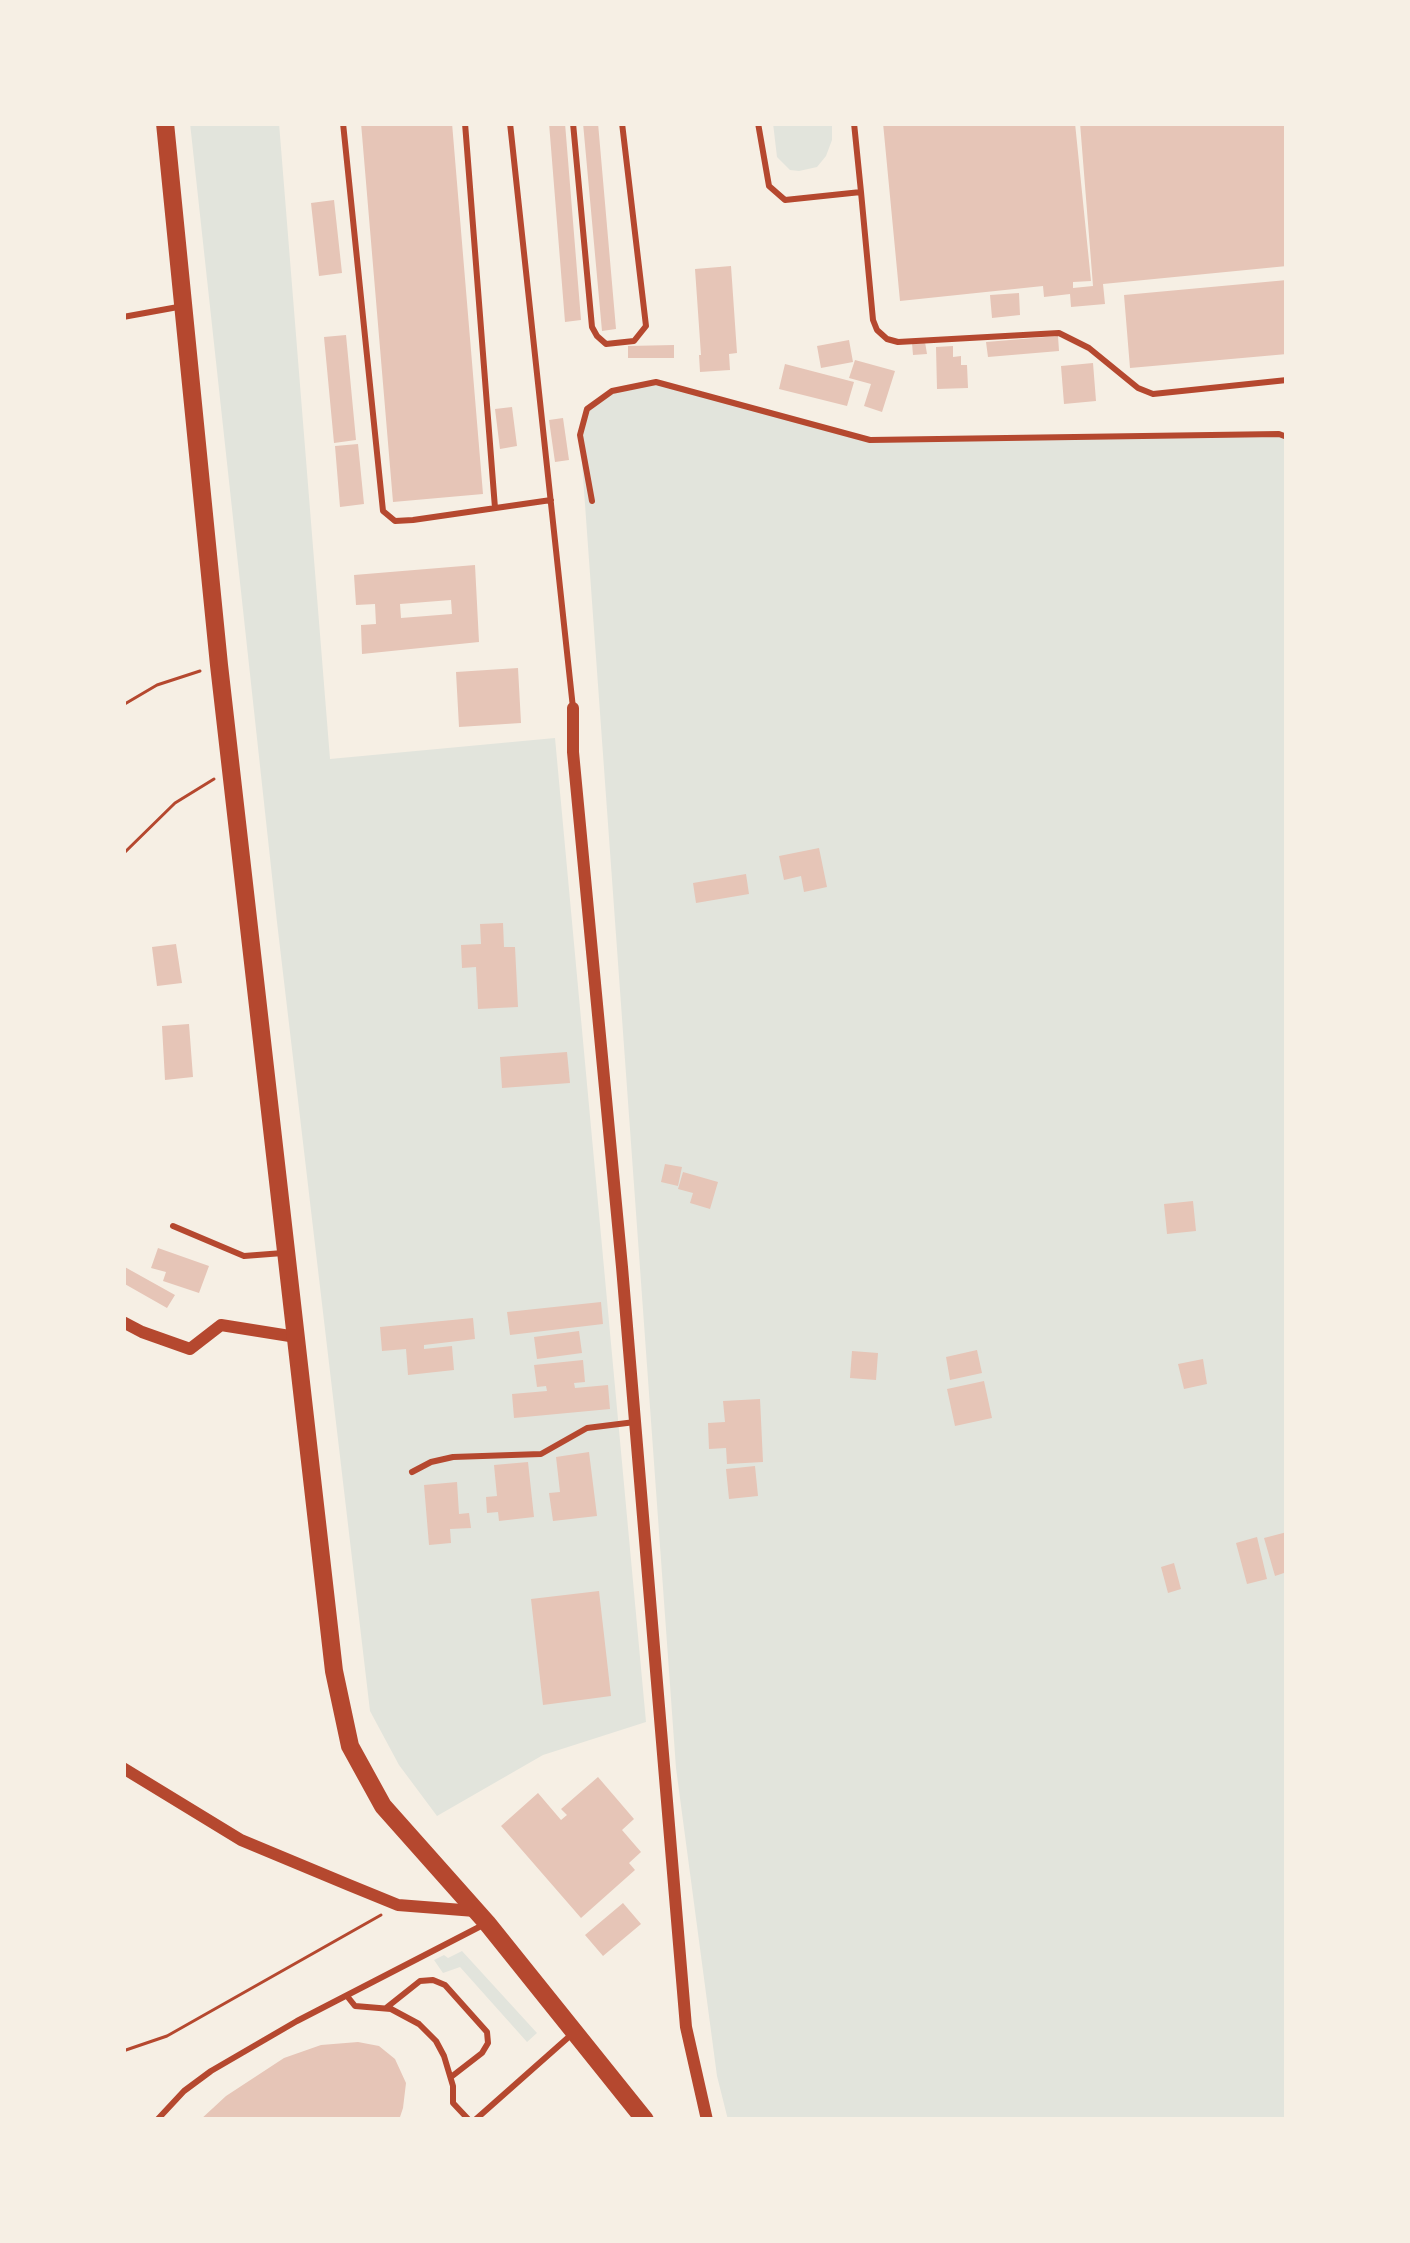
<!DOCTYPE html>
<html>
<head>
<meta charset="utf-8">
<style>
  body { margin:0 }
  #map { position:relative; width:1410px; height:2243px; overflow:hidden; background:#f6efe4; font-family:"Varela Round",sans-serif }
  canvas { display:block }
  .frame { position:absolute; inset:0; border:126px solid #f6efe4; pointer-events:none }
</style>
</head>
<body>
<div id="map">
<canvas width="1410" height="2243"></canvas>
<div class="frame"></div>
</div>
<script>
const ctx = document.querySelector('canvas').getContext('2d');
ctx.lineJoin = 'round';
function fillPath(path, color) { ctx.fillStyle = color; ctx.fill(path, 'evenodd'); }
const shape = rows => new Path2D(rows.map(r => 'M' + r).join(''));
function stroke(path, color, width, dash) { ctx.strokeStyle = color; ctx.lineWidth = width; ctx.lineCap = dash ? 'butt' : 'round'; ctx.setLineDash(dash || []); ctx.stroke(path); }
fillPath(shape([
  [190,123,279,123,330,759,555,738,646,1722,543,1755,437,1816,399,1765,370,1711,277,922],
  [773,123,832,123,832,140,826,156,817,167,799,171,790,170,777,157],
  [656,382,870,440,1278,434,1287,438,1287,2120,728,2120,717,2076,676,1768,580,435,587,409,612,391],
  [462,1951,537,2033,527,2042,460,1967,443,1973,434,1960,444,1955,448,1958]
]), '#e2e4dc');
fillPath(shape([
  [361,123,452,123,483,494,393,502],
  [549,123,565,123,581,320,565,322],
  [583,123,598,123,616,329,602,331],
  [883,123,1075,123,1091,281,1073,282,1073,288,1093,286,1080,123,1287,123,1287,266,1103,284,1105,304,1071,307,1070,294,1044,297,1043,286,900,301],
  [334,200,342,273,319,276,311,203],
  [731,266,737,353,729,354,730,370,700,372,699,355,701,355,695,269],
  [1287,280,1287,354,1130,368,1124,295],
  [1019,293,1020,315,992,318,990,295],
  [346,335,356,440,334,443,324,337],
  [1058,336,1059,351,988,357,986,342],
  [849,340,853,362,821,368,817,346],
  [925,342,927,354,913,355,912,343],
  [674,345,674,358,628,358,628,346],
  [953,346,953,357,961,356,961,365,967,365,968,388,937,389,936,347],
  [855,360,895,371,882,412,864,406,871,384,849,378],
  [1093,363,1096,401,1064,404,1061,366],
  [785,364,854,382,847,406,779,389],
  [512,407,517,446,500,449,495,409],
  [563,418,569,460,555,462,549,420],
  [358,444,364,504,340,507,335,446],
  [475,565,479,642,362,654,361,625,376,624,375,604,356,605,354,575],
  [451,600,452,614,401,618,400,604],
  [518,668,521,723,459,727,456,672],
  [819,848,827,887,804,892,801,876,784,880,779,856],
  [746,874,749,894,696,903,693,883],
  [503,923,504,947,515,947,518,1007,478,1009,476,967,462,968,461,945,481,944,480,924],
  [176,944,182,983,157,986,152,947],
  [189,1024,193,1077,165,1080,162,1026],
  [567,1052,570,1083,502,1088,500,1057],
  [665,1164,682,1167,678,1186,661,1182],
  [683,1172,718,1182,710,1209,690,1203,693,1193,678,1189],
  [1193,1201,1196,1231,1167,1234,1164,1204],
  [158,1248,209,1266,199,1293,163,1281,166,1272,151,1268],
  [123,1266,175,1295,167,1308,123,1283],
  [601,1302,603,1324,510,1335,507,1312],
  [473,1318,475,1339,424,1345,424,1349,452,1346,454,1370,408,1375,406,1349,382,1351,380,1327],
  [579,1331,582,1353,537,1359,534,1337],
  [977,1350,982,1373,950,1380,946,1357],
  [852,1351,878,1353,876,1380,850,1378],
  [1203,1359,1207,1384,1184,1389,1178,1364],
  [583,1360,585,1382,574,1383,575,1388,608,1385,610,1409,514,1418,512,1394,547,1391,546,1386,537,1387,534,1365],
  [984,1381,992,1418,955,1426,947,1389],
  [760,1399,763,1462,727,1464,726,1448,709,1449,708,1423,725,1422,723,1401],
  [589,1452,597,1516,553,1521,549,1493,560,1492,556,1457],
  [528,1462,534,1517,499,1521,498,1512,487,1513,486,1497,497,1496,494,1465],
  [755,1466,758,1496,729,1499,726,1469],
  [457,1482,459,1514,469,1513,471,1528,450,1529,451,1543,429,1545,424,1485],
  [1287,1532,1287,1572,1275,1576,1264,1538],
  [1257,1537,1267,1579,1247,1584,1236,1543],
  [1174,1563,1181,1589,1168,1593,1161,1567],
  [599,1591,611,1696,543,1705,531,1599],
  [598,1777,634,1819,622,1830,641,1852,629,1863,635,1870,581,1918,501,1826,538,1793,561,1820,567,1815,561,1809],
  [623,1903,641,1924,603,1956,585,1935],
  [358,2042,379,2046,395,2059,406,2083,403,2108,399,2120,200,2120,226,2096,284,2058,321,2045]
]), '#e6c5b7');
stroke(shape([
  [123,705,157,685,200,671],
  [123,854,175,803,214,779],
  [123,2051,167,2036,381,1915]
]), '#b5482f', 3);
stroke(shape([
  [343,123,383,511,395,521,413,520,551,500],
  [465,123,495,508],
  [510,123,573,708],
  [573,123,592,327,597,336,606,344,634,341,646,326,622,123],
  [758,123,769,186,785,200,861,192,854,123],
  [861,192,873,320,877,330,887,339,898,342,1059,333,1089,348,1138,388,1153,394,1287,380],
  [123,317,178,307],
  [592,501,580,435,587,409,612,391,656,382,870,440,1279,434,1287,437],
  [173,1226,244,1256,283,1253],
  [412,1472,431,1462,453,1457,541,1454,587,1428,635,1422],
  [347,1996,355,2006,391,2009,419,2024,436,2041,444,2056,453,2086,453,2103,469,2120],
  [386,2008,420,1981,433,1980,445,1985,487,2032,488,2043,482,2053,451,2077],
  [157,2120,184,2091,211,2071,297,2021,483,1925],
  [475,2120,571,2035]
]), '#b5482f', 6);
stroke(shape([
  [573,708,573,752,622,1267,686,2027,707,2120],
  [123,1322,142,1332,190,1349,221,1325,296,1337],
  [123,1768,241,1840,349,1885,398,1905,475,1911]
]), '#b5482f', 12);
stroke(shape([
  [165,123,219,665,334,1671,350,1746,383,1806,487,1923,645,2120]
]), '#b5482f', 18);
</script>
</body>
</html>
